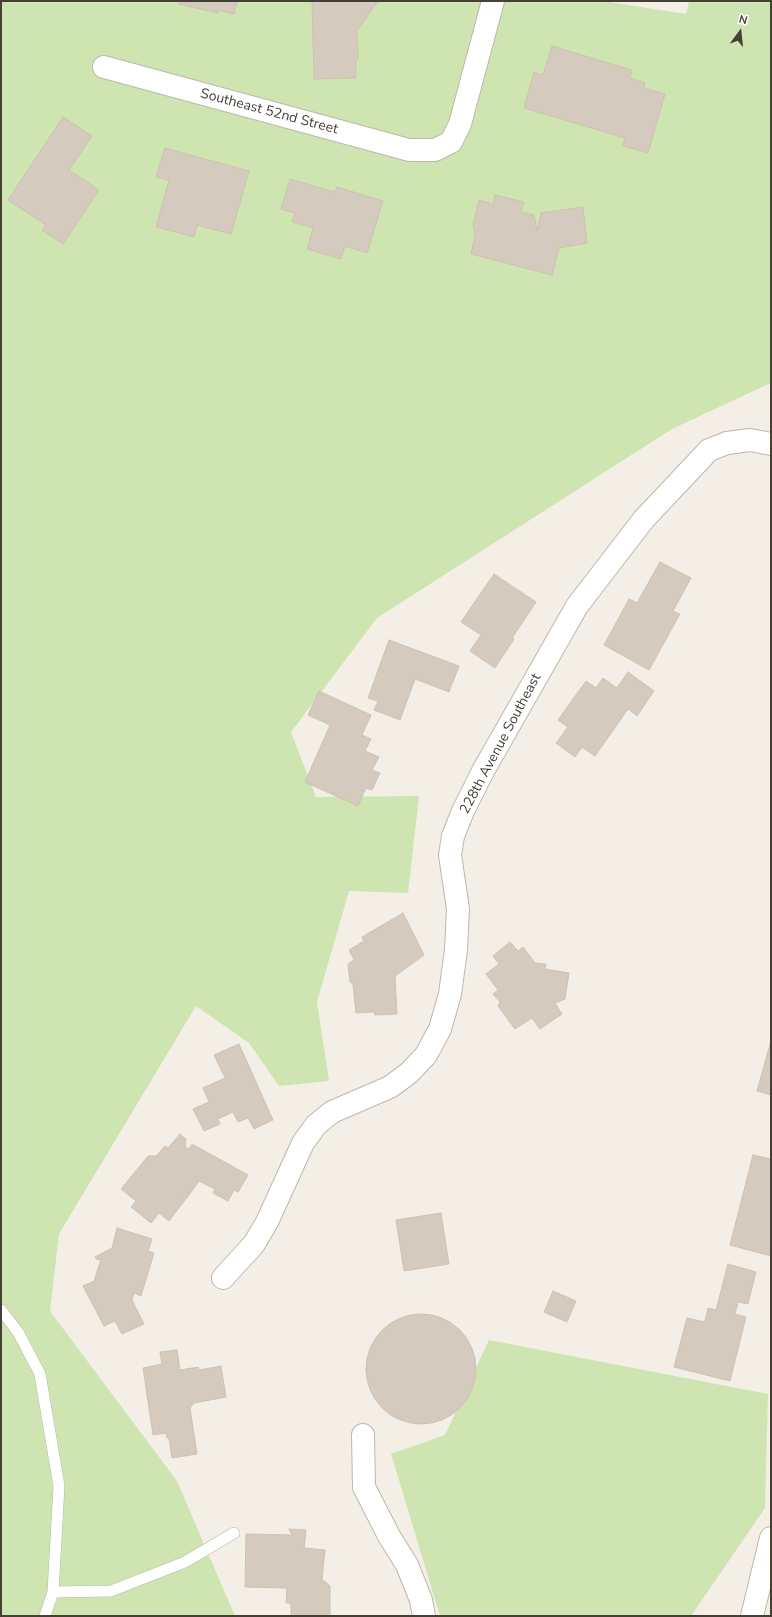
<!DOCTYPE html>
<html>
<head>
<meta charset="utf-8">
<style>
  body { margin:0 }
  #map { position:relative; width:772px; height:1617px; overflow:hidden; background:#f3efe7; font-family:"Nunito Sans",sans-serif }
  canvas { display:block }
  .frame { position:absolute; inset:0; border:2px solid #453f36; pointer-events:none }
  .north { position:absolute; left:720px; top:12px; width:40px; height:40px; -webkit-text-stroke:3px #fff; paint-order:stroke; rotate:15deg; font-size:11px; font-weight:700; line-height:16px; text-align:center; color:#453f36 }
  .north::after { content:''; display:block; margin:auto; width:14px; height:18px; background:#453f36; clip-path:polygon(50% 0,100% 100%,50% 72%,0 100%) }
</style>
</head>
<body>
<div id="map">
<canvas width="772" height="1617"></canvas>
<div class="frame"></div>
<div class="north">N</div>
</div>
<script>
const ctx = document.querySelector('canvas').getContext('2d');
ctx.lineJoin = 'round';
function fillPath(path, color) { ctx.fillStyle = color; ctx.fill(path, 'evenodd'); }
const shape = rows => new Path2D(rows.map(r => 'M' + r).join(''));
function stroke(path, color, width, dash) { ctx.strokeStyle = color; ctx.lineWidth = width; ctx.lineCap = dash ? 'butt' : 'round'; ctx.setLineDash(dash || []); ctx.stroke(path); }
function write(font, color, halo, rows, align = 'center') {
  ctx.font = font + ' "Nunito Sans",sans-serif'; ctx.lineWidth = 4; ctx.setLineDash([]); ctx.textBaseline = 'middle'; ctx.strokeStyle = halo; ctx.fillStyle = color; for (const [text, x, y, turn = 0] of rows) {
    ctx.save(); ctx.translate(x, y); ctx.rotate((+turn || 0) * Math.PI / 180); ctx.textAlign = isNaN(turn) ? turn : align; if (halo) ctx.strokeText(text, 0, 0); ctx.fillText(text, 0, 0); ctx.restore();
  }
}
fillPath(shape([
  [1,1,603,1,686,14,689,1,771,1,771,383,672,429,377,618,291,732,316,797,419,796,408,893,349,891,317,1002,329,1081,279,1086,249,1043,196,1006,59,1234,50,1311,177,1481,235,1616,1,1616],
  [489,1340,768,1394,765,1508,691,1616,440,1616,391,1454,445,1435]
]), '#cfe5b1');
const building = shape([
  [180,1,237,1,234,14,219,10,218,13,179,4,180,1],
  [312,1,378,1,357,31,358,58,356,61,356,78,314,79,312,1],
  [552,46,632,70,630,78,645,83,644,88,665,94,648,153,623,146,625,138,524,108,534,72,543,75,552,46],
  [63,117,92,136,69,170,99,190,63,244,42,230,46,225,8,200,63,117],
  [165,148,249,171,231,234,197,225,194,237,156,227,169,180,156,177,165,148],
  [290,179,335,192,337,187,383,201,367,253,345,246,341,259,307,249,313,228,292,222,295,213,281,209,290,179],
  [495,195,524,202,521,212,534,215,537,231,541,213,583,207,587,243,559,248,552,275,471,254,475,236,473,225,479,200,493,204,495,195],
  [660,562,691,578,673,611,680,614,649,670,604,645,629,599,637,603,660,562],
  [494,574,536,602,512,638,514,639,495,668,470,651,481,635,461,622,494,574],
  [389,640,459,666,449,692,415,679,400,720,374,710,378,701,368,698,389,640],
  [628,672,654,691,637,716,628,709,595,756,582,747,575,757,556,743,568,727,558,720,586,681,596,688,603,678,617,688,628,672],
  [319,691,371,715,362,735,371,739,365,751,379,757,372,770,380,773,372,790,366,788,358,806,305,782,330,725,308,715,319,691],
  [403,913,424,955,395,976,397,1014,375,1015,374,1012,356,1013,353,984,350,982,348,964,354,960,349,950,364,941,362,937,403,913],
  [510,942,518,951,523,947,535,963,546,964,545,969,569,973,565,999,555,1003,562,1014,540,1029,532,1018,515,1029,498,1006,500,1002,493,994,498,990,486,974,499,964,493,956,510,942],
  [771,1041,771,1095,757,1091,771,1041],
  [239,1044,273,1120,254,1129,248,1118,238,1122,233,1112,218,1119,220,1124,204,1131,193,1109,209,1102,203,1088,225,1078,214,1055,239,1044],
  [180,1134,186,1139,185,1147,189,1149,192,1144,248,1175,238,1192,234,1190,228,1201,213,1193,215,1189,199,1181,186,1199,178,1194,185,1200,169,1221,159,1213,151,1223,131,1207,136,1201,121,1189,148,1156,156,1156,165,1146,168,1148,180,1134],
  [753,1155,771,1159,771,1256,730,1245,753,1155],
  [441,1213,449,1264,404,1271,396,1220,441,1213],
  [117,1228,152,1239,148,1251,154,1253,141,1296,134,1293,132,1300,144,1324,122,1334,115,1321,104,1326,83,1286,94,1281,101,1259,97,1260,95,1257,112,1248,117,1228],
  [728,1264,756,1272,748,1304,738,1302,735,1314,746,1317,730,1381,674,1367,687,1318,705,1322,708,1308,716,1310,728,1264],
  [553,1291,576,1301,567,1322,544,1312,553,1291],
  '366 1369a55 55 0 1 1 110 0a55 55 0 1 1-110 0Z',
  [177,1350,180,1370,198,1367,199,1370,221,1366,226,1397,194,1403,190,1408,197,1454,172,1458,169,1438,167,1438,166,1433,153,1435,143,1368,162,1364,160,1352,177,1350],
  [289,1529,306,1530,304,1548,325,1550,322,1579,330,1586,330,1616,291,1616,291,1603,286,1603,287,1588,245,1587,246,1534,292,1535,289,1529]
]);
fillPath(building, '#d4cabd');
stroke(building, '#cec2b0', 1);
const lane = shape([
  [1,1310,18,1332,40,1374,59,1486,53,1592,45,1616],
  [53,1592,111,1591,185,1562,234,1533]
]);
const street = shape([
  [104,67,409,150,435,150,451,142,460,124,493,1],
  [223,1278,254,1244,267,1222,303,1143,316,1125,332,1112,390,1087,409,1073,426,1055,440,1029,450,994,456,950,458,909,450,855,453,836,463,811,483,771,577,606,644,519,709,450,727,443,750,440,771,444],
  [363,1435,364,1487,389,1536,407,1565,421,1600,424,1616],
  [752,1616,771,1538]
]);
stroke(lane, '#beb6aa', 12);
stroke(street, '#beb6aa', 24);
stroke(lane, '#fff', 11);
stroke(street, '#fff', 22);
write('14px', '#453f36', '#fff', [
  ["Southeast 52nd Street",269,112,15],
  ["228th Avenue Southeast",501,744,-62]
]);
</script>
</body>
</html>
